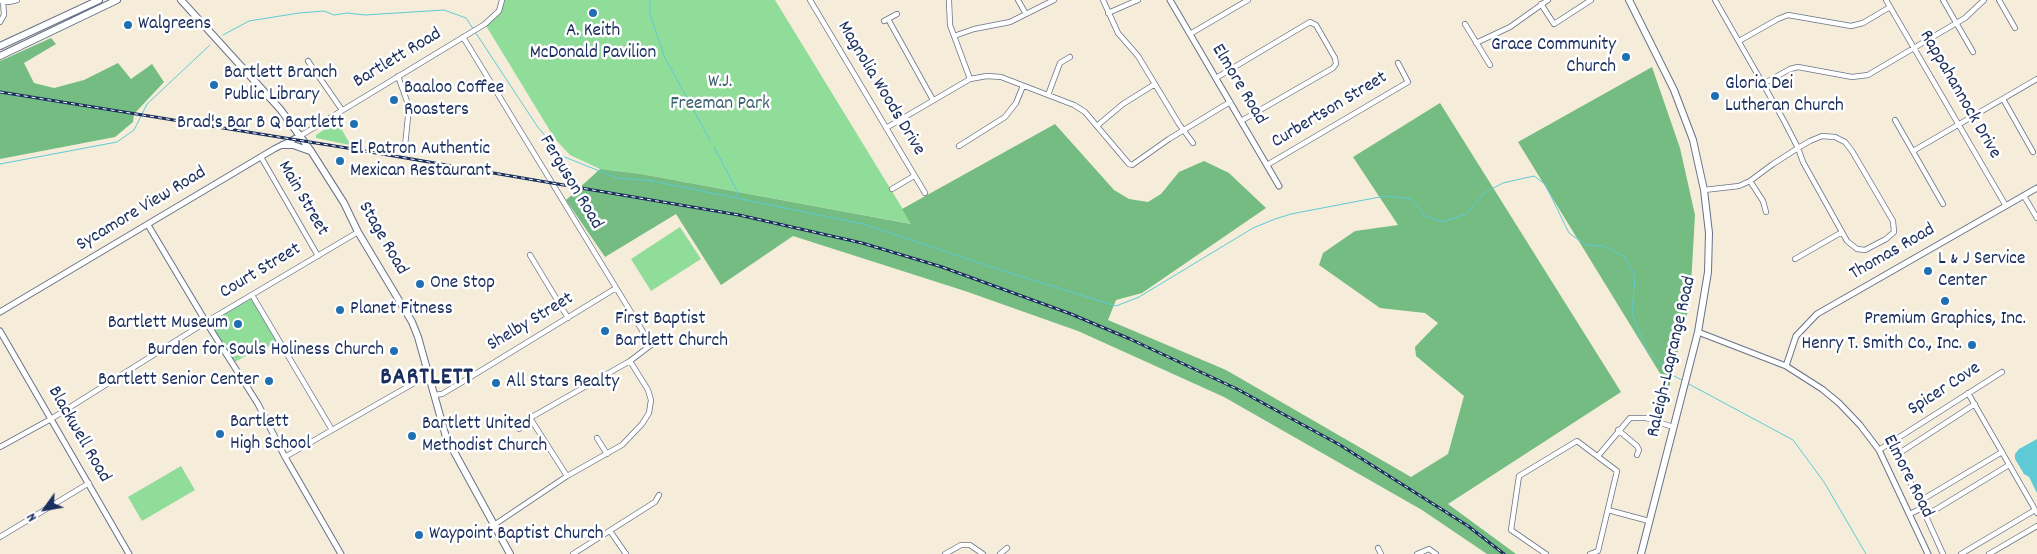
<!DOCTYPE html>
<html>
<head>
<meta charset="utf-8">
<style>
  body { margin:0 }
  #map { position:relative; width:2037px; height:554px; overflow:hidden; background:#f5edda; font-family:Dekko,sans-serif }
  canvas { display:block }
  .north { position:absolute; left:20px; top:484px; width:50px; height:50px; -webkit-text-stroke:4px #fff; paint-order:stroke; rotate:238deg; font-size:14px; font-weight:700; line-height:20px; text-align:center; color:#1b2f5e }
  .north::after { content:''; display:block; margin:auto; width:18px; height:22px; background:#1b2f5e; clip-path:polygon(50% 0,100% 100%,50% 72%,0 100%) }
</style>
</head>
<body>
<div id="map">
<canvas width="2037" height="554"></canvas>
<div class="north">N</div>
</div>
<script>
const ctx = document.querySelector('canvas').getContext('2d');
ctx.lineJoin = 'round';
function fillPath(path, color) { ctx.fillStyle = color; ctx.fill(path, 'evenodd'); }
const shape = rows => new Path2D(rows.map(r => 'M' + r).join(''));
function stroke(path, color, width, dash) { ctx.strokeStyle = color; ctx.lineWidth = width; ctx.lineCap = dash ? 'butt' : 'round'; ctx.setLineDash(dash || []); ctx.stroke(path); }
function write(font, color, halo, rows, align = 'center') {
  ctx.font = font + ' Dekko,sans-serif'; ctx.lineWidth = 5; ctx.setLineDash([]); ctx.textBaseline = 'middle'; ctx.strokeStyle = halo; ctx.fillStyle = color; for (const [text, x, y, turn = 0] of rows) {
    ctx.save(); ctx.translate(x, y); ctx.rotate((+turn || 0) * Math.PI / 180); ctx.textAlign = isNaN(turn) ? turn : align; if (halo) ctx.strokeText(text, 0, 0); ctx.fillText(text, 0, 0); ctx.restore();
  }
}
fillPath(shape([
  [502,0,775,0,912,224,641,174,600,169,570,155,555,139,485,24,499,11],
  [337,121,350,144,350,145,316,138,316,135],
  [680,227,701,259,651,291,631,259],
  [252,295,279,340,261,351,258,349,233,363,206,322],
  [181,466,195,490,142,521,128,497]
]), '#90dc99');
fillPath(shape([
  [51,38,56,44,24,63,34,83,54,88,84,80,118,63,131,79,152,64,164,82,134,114,133,122,115,137,0,159,0,61],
  [1652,67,1680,148,1695,215,1690,302,1669,388,1518,142],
  [1440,103,1621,392,1448,504,1516,554,1487,554,1422,510,1224,397,1078,331,965,291,793,236,721,285,676,214,605,257,566,200,600,169,641,174,911,224,902,209,1055,124,1114,190,1129,199,1148,202,1161,194,1179,172,1204,161,1229,173,1266,208,1142,293,1116,300,1108,320,1226,370,1411,477,1448,454,1464,396,1416,356,1415,347,1438,323,1425,313,1380,308,1319,265,1323,253,1355,231,1398,225,1353,157]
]), '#74bc81');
fillPath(shape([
  [2037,439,2037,493,2029,477,2024,474,2015,459,2015,454,2019,449]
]), '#5ecad6');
stroke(shape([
  [650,0,650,15,665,58,710,140],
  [223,35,249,21,299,13,324,11,334,15,347,13,365,15,444,10,466,18,537,126,562,156,617,178,653,181,863,224,988,266,1116,306,1139,297,1253,228,1275,219,1291,214,1385,196,1411,199,1425,216,1443,222,1466,214,1484,193,1503,183,1534,176,1545,184,1569,233,1586,245,1604,246,1625,257,1635,276,1632,313,1646,349,1670,374,1684,381],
  [714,147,737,191,737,197],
  [0,164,117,142,134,130,147,104,210,45],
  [1687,383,1793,440,1824,482,1866,554]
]), '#5ecad6', 1);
const minor = shape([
  [810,0,925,193],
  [949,0,950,25,970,79],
  [1018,0,1026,14],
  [1103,0,1118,33,1138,56,1179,124,1193,143],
  [1886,0,2006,206],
  [1943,0,1973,52],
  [1999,0,2015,28],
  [0,1,9,2,17,0],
  [1541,4,1554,24,1591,0],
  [1108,13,1138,0],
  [888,19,933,100],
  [884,21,897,14],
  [0,22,4,15,3,1],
  [1465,24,1490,65],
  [1190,34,1248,0],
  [954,36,974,29,1010,22,1054,0],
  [463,37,651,345,630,361,530,418,519,429],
  [1739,41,1778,19,1788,15,1851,26,1863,23,1890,7],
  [1476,43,1510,27,1548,0],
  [308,61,342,110],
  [398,76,409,107,405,146],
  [1216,78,1310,22,1316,25,1335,58,1336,64,1333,68,1241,121],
  [1763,84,1790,69,1798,67,1852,77,1868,75,1965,18,1984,0],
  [1048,95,1060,63,1070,57],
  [2003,99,2033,152],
  [1895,120,1943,204],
  [1098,125,1123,104,1155,84],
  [886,128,970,79,987,76,1001,77,1074,105,1085,112,1129,164,1132,165,1169,139,1230,102],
  [300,136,485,24,499,11,502,0],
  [959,146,1005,117,1016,103,1023,86],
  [1913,151,2037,79],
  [261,157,318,256],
  [1267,165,1408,82,1398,63],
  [1750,181,1763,201,1766,212],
  [892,189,914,176],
  [1704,190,1739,186,1750,181,1773,164,1798,148,1810,141,1822,136,1835,137,1845,142,1852,151,1893,221,1894,232,1886,239,1865,250,1857,249,1847,241,1803,162,1798,148,1783,119,1715,0],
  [2024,196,2037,218],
  [530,255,568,318],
  [1795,259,1842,232],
  [252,295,332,430],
  [1968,393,2037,513],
  [434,395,442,394,464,381,616,288],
  [530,418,567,476],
  [1618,430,1637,446,1639,450,1637,455],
  [597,438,607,454],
  [0,447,51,419,206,322,358,232],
  [1879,450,2002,372],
  [1598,456,1630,418,1646,418,1673,427],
  [285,457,428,375],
  [1608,510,1649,521],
  [1923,510,1930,513,2009,465],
  [1910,514,1920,509,1925,498,2002,452],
  [494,525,567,476,622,445,642,424,649,413,651,400,648,390,630,361],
  [610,531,626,554],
  [0,537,89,483],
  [1378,548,1381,554],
  [573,554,655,502,659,495],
  [945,554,961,545,970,545,983,554],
  [1000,554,1007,548],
  [1417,554,1429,549,1436,554],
  [1546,554,1511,530,1519,476,1577,441,1617,471,1598,551,1590,554],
  [1943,554,1899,457,1901,452,1975,404],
  [1961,554,2035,510],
  [1989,554,2037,526]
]);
const tertiary = shape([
  [1170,0,1279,186],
  [148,225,206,322,258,404,285,457,341,554],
  [0,312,274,149,300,136],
  [0,331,129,554],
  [1698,332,1786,366,1822,389,1839,403,1860,425,1879,450,1928,554],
  [1786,366,1796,336,1817,314,2037,188]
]);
const secondary = shape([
  [181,0,280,109,311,151,344,203,358,232,412,322,418,337,446,437,510,554],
  [1629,0,1674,90,1693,140,1704,190,1709,233,1708,272,1698,332,1641,554],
  [0,46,99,0],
  [0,56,117,0],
  [283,145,293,145,310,151]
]);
stroke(minor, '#677289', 6);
stroke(tertiary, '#677289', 7);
stroke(secondary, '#677289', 8);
stroke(minor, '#fff', 4.5);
stroke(tertiary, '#fff', 5);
stroke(secondary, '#fff', 6);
const rail = shape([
  [0,92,347,148,739,215,862,243,942,267,1071,314,1130,339,1237,389,1340,445,1468,526,1504,554]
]);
stroke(rail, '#1b2f5e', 3);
stroke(rail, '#fff', 1, [4]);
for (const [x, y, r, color] of [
  [593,13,5,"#1f6fb2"],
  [128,25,5,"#1f6fb2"],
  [1626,57,5,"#1f6fb2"],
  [214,85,5,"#1f6fb2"],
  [1715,96,5,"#1f6fb2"],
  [394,100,5,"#1f6fb2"],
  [354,124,5,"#1f6fb2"],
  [340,161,5,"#1f6fb2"],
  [1928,271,5,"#1f6fb2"],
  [420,284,5,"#1f6fb2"],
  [1945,301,5,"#1f6fb2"],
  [340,310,5,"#1f6fb2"],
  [238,324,5,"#1f6fb2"],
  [605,331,5,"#1f6fb2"],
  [1972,345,5,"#1f6fb2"],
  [394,351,5,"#1f6fb2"],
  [269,381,5,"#1f6fb2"],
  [496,383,5,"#1f6fb2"],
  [220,434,5,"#1f6fb2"],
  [412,436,5,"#1f6fb2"],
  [419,535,5,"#1f6fb2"]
]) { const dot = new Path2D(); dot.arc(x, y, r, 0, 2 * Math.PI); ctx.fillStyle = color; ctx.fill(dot); stroke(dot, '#fff', 2); }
write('19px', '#1b2f5e', '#fff', [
  ["Walgreens",138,25],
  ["A. Keith",593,32,"center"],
  ["McDonald Pavilion",593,54,"center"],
  ["Grace Community",1616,46,"right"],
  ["Church",1616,68,"right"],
  ["Bartlett Branch",224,74],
  ["Public Library",224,96],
  ["Gloria Dei",1725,85],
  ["Lutheran Church",1725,107],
  ["Baaloo Coffee",404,89],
  ["Roasters",404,111],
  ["Brad's Bar B Q Bartlett",344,124,"right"],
  ["El Patron Authentic",350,150],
  ["Mexican Restaurant",350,172],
  ["L & J Service",1938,260],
  ["Center",1938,282],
  ["One Stop",430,284],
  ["Planet Fitness",350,310],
  ["First Baptist",615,320],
  ["Bartlett Church",615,342],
  ["Premium Graphics, Inc.",1945,320,"center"],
  ["Bartlett Museum",228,324,"right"],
  ["Henry T. Smith Co., Inc.",1962,345,"right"],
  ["Burden for Souls Holiness Church",384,351,"right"],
  ["Bartlett Senior Center",259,381,"right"],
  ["All Stars Realty",506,383],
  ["Bartlett",230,423],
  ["High School",230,445],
  ["Bartlett United",422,425],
  ["Methodist Church",422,447],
  ["Waypoint Baptist Church",429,535]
], 'left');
write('19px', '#1b2f5e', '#fff', [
  ["Bartlett Road",398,59,-31],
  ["Elmore Road",1238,85,59],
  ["Magnolia Woods Drive",880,89,59],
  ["Rappahannock Drive",1959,95,60],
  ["Curbertson Street",1330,111,-31],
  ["Ferguson Road",570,183,59],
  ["Main Street",302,199,60],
  ["Sycamore View Road",142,210,-31],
  ["Stage Road",382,239,60],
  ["Thomas Road",1893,253,-30],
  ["Court Street",261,272,-31],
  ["Shelby Street",531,323,-31],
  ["Raleigh-Lagrange Road",1673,357,-77],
  ["Spicer Cove",1945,390,-33],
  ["Blackwell Road",78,435,60],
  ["Elmore Road",1907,477,63]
]);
write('19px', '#3e6370', '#fff', [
  ["W.J.",720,83],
  ["Freeman Park",720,105]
]);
ctx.letterSpacing = '1px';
write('bold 24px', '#1b2f5e', '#fff', [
  ["BARTLETT",427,380]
]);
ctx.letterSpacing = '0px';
</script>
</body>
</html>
